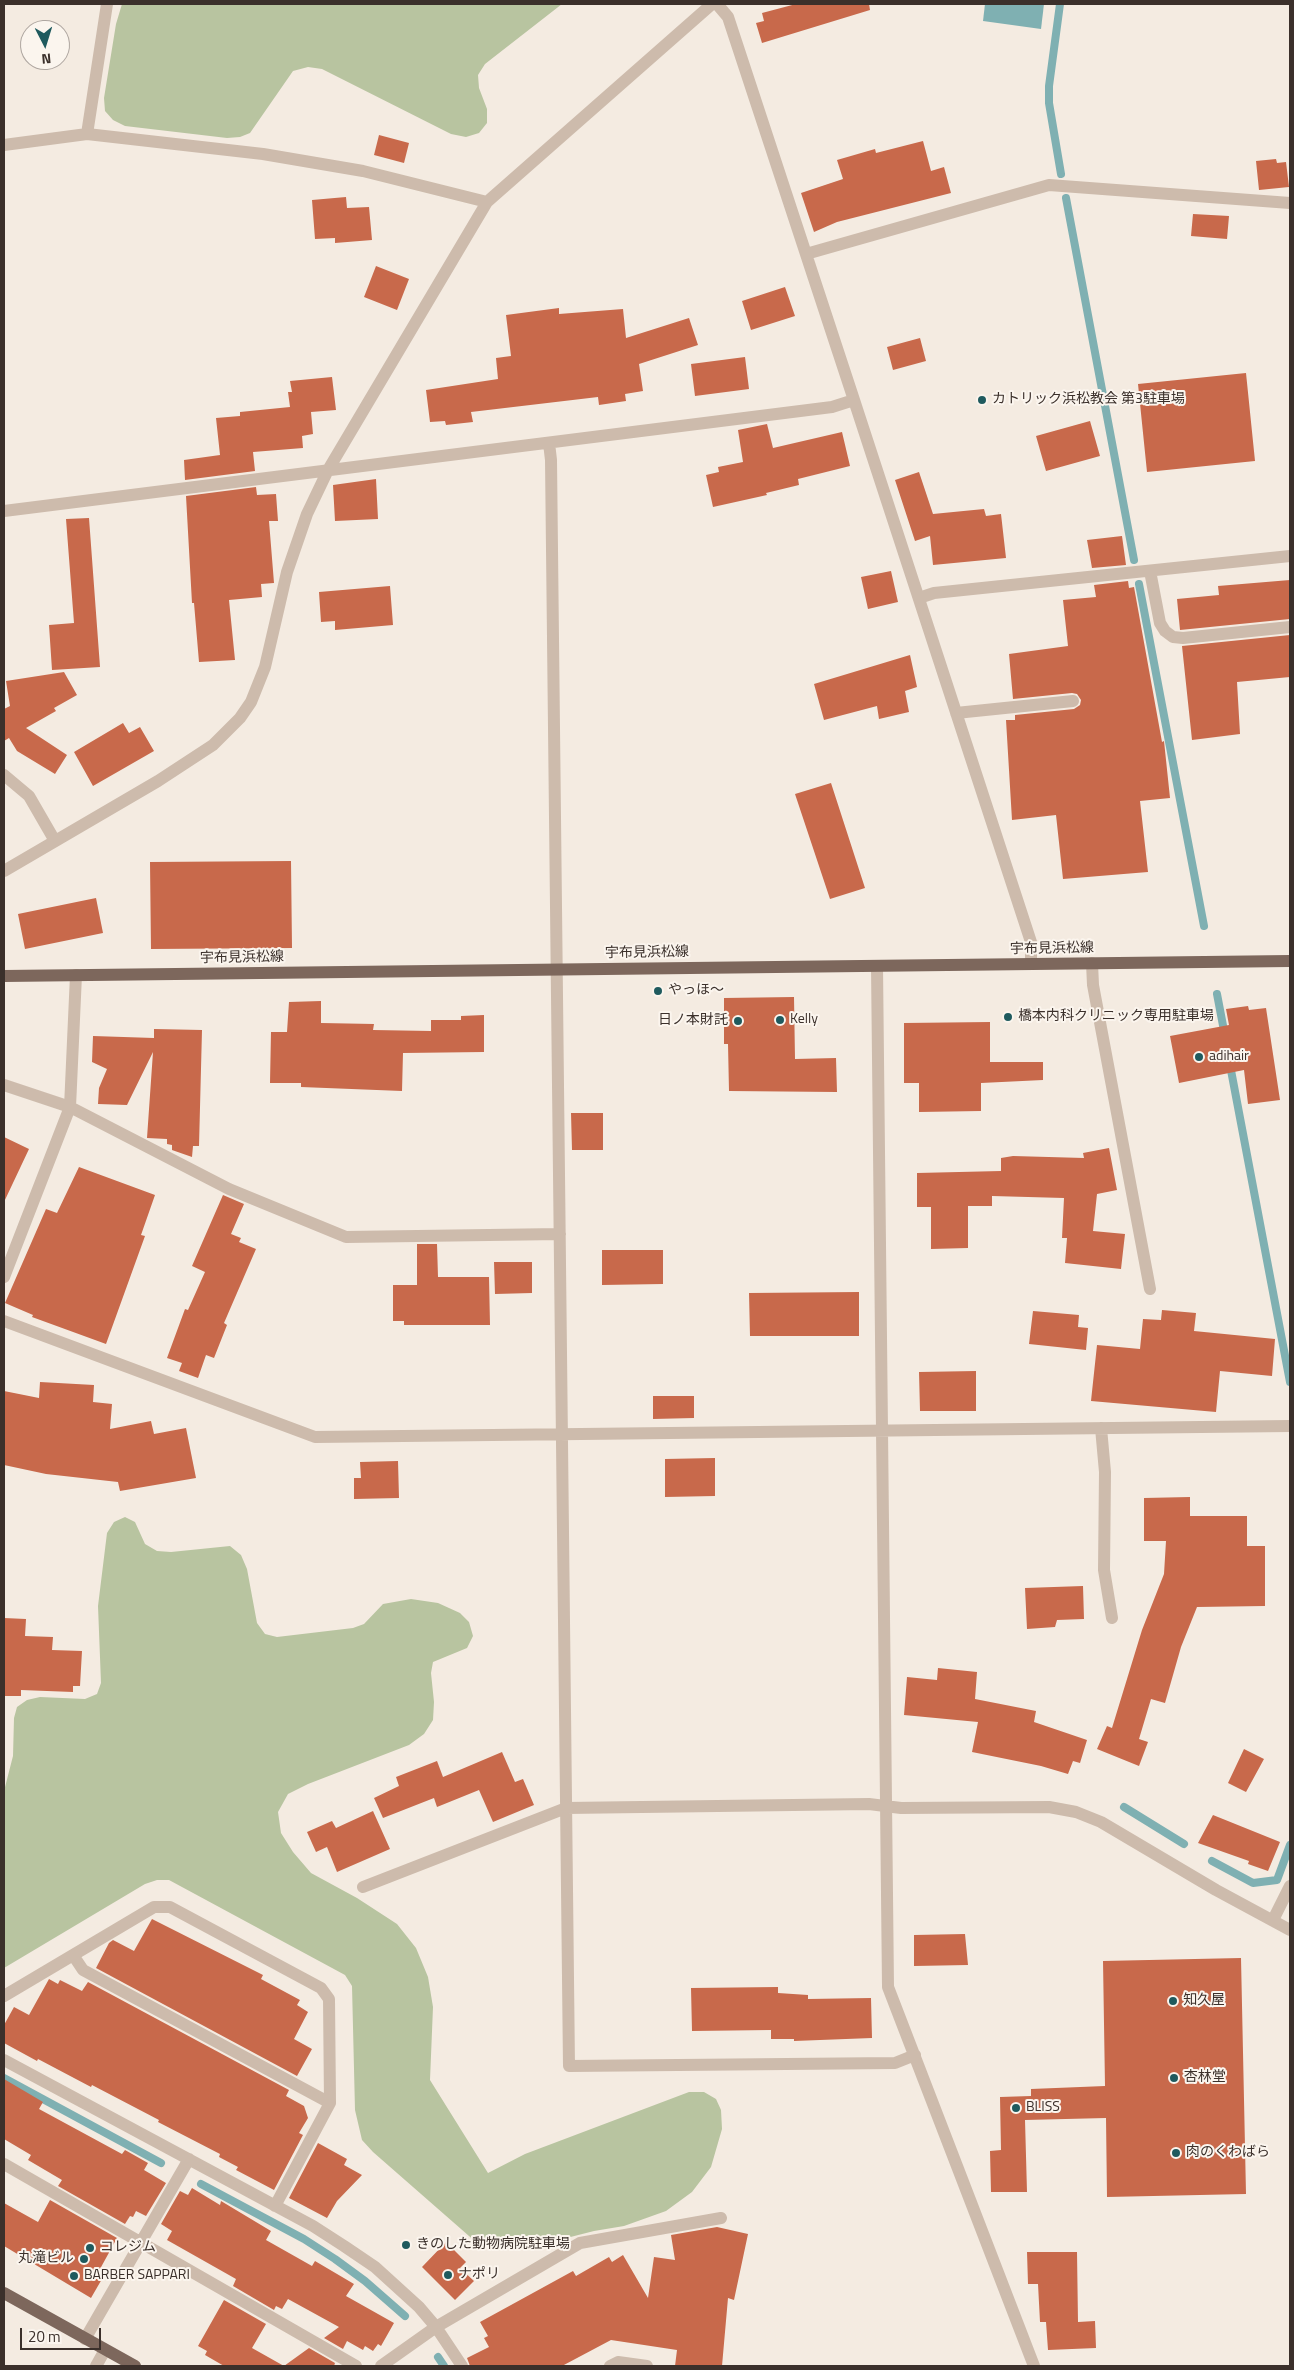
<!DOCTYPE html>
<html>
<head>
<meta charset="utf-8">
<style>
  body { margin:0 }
  #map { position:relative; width:1294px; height:2370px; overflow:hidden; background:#f4ebe1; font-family:"Titillium Web",sans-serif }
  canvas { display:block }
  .frame { position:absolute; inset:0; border:5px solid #3b302b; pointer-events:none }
  .north { position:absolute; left:20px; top:20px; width:50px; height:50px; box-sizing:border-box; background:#fbf5ee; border:1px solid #aea6a0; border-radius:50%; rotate:175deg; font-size:14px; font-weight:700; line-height:20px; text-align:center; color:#3b302b }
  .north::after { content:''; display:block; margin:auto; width:18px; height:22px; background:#1f5a5e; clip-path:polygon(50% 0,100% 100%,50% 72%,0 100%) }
  .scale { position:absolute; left:20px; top:2328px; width:81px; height:22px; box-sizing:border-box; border:2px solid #3b302b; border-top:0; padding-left:6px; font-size:15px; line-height:18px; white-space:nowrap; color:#3b302b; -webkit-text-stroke:4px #fbf5ee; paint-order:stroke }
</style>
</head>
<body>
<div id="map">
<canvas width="1294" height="2370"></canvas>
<div class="frame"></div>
<div class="north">N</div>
<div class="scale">20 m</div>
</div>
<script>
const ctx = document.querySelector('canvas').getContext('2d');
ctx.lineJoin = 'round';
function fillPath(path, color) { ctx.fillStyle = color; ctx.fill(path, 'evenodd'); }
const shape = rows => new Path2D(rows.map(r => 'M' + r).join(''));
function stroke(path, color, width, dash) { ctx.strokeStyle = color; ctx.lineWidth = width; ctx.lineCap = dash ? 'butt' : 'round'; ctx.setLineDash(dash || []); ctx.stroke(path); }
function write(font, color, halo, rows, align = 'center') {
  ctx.font = font + ' "Titillium Web","Noto Sans JP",sans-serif'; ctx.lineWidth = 4; ctx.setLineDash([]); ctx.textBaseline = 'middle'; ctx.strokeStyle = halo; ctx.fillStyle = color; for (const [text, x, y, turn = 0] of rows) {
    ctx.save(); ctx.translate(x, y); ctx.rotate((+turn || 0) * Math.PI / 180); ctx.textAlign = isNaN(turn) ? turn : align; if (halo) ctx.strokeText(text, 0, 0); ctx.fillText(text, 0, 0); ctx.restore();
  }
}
fillPath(shape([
  [122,4,562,4,485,64,478,75,479,88,487,109,487,123,479,133,466,137,451,134,322,69,308,67,293,71,250,133,240,137,227,138,125,126,113,120,105,111,104,98,116,24],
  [125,1517,135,1522,145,1544,157,1551,171,1552,230,1546,241,1555,247,1569,257,1623,265,1634,277,1637,353,1628,364,1624,383,1604,411,1599,438,1603,460,1613,469,1622,473,1636,467,1648,433,1662,431,1673,434,1702,433,1720,424,1734,409,1745,308,1784,288,1794,278,1812,281,1833,293,1852,311,1873,357,1898,397,1924,416,1948,428,1977,433,2007,430,2080,488,2173,525,2154,689,2092,704,2092,716,2099,721,2110,722,2129,711,2167,692,2192,666,2211,624,2226,594,2231,543,2244,497,2247,477,2243,373,2152,362,2140,355,2110,352,1986,345,1975,169,1880,157,1880,145,1884,4,1968,4,1791,13,1756,14,1718,17,1707,27,1700,40,1697,85,1699,97,1694,101,1683,98,1606,107,1533,114,1522]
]), '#b8c4a0');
fillPath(shape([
  [985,4,1044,4,1041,29,983,21]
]), '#7fb0b2');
stroke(shape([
  [1060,4,1049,86,1049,103,1061,174],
  [1066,198,1134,560],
  [1139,584,1204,926],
  [1217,994,1225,1036],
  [1230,1065,1290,1382],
  [1124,1807,1184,1844],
  [1212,1861,1253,1883,1277,1880,1290,1845],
  [4,2078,161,2163],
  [201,2184,304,2239,335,2259,365,2281,405,2316],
  [438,2357,444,2366]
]), '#7fb0b2', 8);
fillPath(shape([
  [796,4,869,4,870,10,762,43,756,23,764,21,762,13],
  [379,135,409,143,404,163,374,155],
  [923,141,931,171,944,167,951,193,837,222,814,232,801,193,843,179,837,160,875,149,876,153],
  [1276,159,1277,163,1286,162,1289,187,1259,190,1256,161],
  [346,197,347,208,369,207,372,240,335,243,335,238,315,239,312,200],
  [1193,214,1229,216,1227,239,1191,236],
  [376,266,409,279,397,310,364,297],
  [785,287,795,316,751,330,742,301],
  [559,308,559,314,623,309,626,338,689,318,698,345,639,364,643,391,625,394,626,401,599,405,598,397,471,412,473,422,446,425,445,421,430,422,426,390,498,379,496,358,511,356,506,315],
  [920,338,926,361,893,370,887,347],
  [745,357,749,389,695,396,691,364],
  [1246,373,1255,461,1147,472,1138,384],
  [332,377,336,410,311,412,313,434,302,436,303,448,253,452,255,471,185,480,184,460,220,455,216,418,240,416,240,412,290,407,288,392,292,392,290,381],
  [1090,421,1100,456,1046,471,1036,436],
  [767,424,773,448,842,432,850,466,798,479,799,485,766,493,767,495,713,507,706,475,719,472,718,467,743,462,738,430],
  [919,472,933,514,984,509,986,516,1001,514,1006,558,933,565,930,536,915,541,895,480],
  [376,479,378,519,335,521,333,485],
  [256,487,257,495,276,494,278,521,269,521,274,583,261,584,262,597,229,600,235,660,199,662,194,603,192,603,186,496],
  [89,518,100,667,52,670,49,625,74,623,66,519],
  [1122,536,1126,565,1092,568,1087,540],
  [891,571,898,602,868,609,861,577],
  [1290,580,1290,619,1180,630,1177,599,1219,595,1218,586],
  [1128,581,1129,588,1134,587,1162,742,1164,741,1170,798,1140,801,1148,872,1063,879,1056,815,1012,820,1006,720,1015,720,1015,715,1074,709,1080,705,1081,700,1077,694,1072,693,1013,699,1009,654,1068,646,1063,600,1096,597,1094,585],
  [390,586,393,625,335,630,335,621,321,622,319,592],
  [1290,635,1290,677,1237,682,1240,734,1192,740,1182,646],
  [910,655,917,687,905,691,909,712,879,719,877,706,824,720,814,684],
  [64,672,77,695,54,708,56,711,26,728,67,755,55,774,17,751,9,738,4,741,4,709,10,706,6,681],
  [123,723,129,733,140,727,154,751,93,786,74,752],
  [831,783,865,888,830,899,795,794],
  [291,861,292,948,151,949,150,862],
  [96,898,103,933,25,949,18,914],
  [794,997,795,1059,836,1058,837,1092,729,1091,728,1044,724,1044,724,998],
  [321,1001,321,1023,374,1024,373,1030,431,1031,431,1020,461,1020,461,1016,484,1015,484,1052,403,1053,402,1091,301,1087,301,1083,270,1083,271,1032,287,1032,289,1002],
  [1248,1006,1249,1010,1266,1008,1280,1100,1248,1104,1244,1070,1179,1083,1170,1036,1229,1025,1226,1009],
  [990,1022,990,1062,1043,1062,1043,1080,981,1083,981,1111,919,1112,919,1083,904,1083,904,1023],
  [154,1029,202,1030,199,1146,193,1146,192,1157,172,1150,172,1145,167,1144,167,1139,147,1138,153,1052,127,1105,98,1104,99,1088,107,1069,92,1062,93,1036,154,1038],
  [571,1113,603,1113,603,1150,572,1150],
  [4,1137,29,1149,4,1202],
  [1109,1148,1117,1190,1097,1194,1093,1231,1125,1234,1121,1269,1065,1263,1067,1238,1062,1238,1064,1198,992,1196,992,1206,968,1206,968,1248,931,1249,931,1207,917,1207,917,1173,1001,1171,1001,1158,1013,1156,1084,1158,1083,1153],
  [79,1167,155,1195,141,1235,145,1236,106,1344,32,1317,33,1315,5,1303,46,1209,57,1213],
  [223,1195,244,1204,231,1234,241,1238,239,1242,256,1249,224,1323,227,1325,214,1358,206,1355,198,1378,179,1371,182,1363,167,1358,185,1309,188,1310,205,1272,192,1266],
  [417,1244,437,1244,438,1277,489,1277,490,1325,404,1325,404,1321,393,1321,393,1285,417,1285],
  [602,1250,663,1250,663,1284,602,1285],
  [494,1262,532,1262,532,1293,495,1294],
  [859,1292,859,1336,750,1336,749,1293],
  [1162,1310,1196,1313,1194,1331,1275,1339,1272,1376,1220,1371,1216,1412,1091,1401,1097,1345,1140,1349,1143,1319,1161,1320],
  [1033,1311,1079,1315,1078,1327,1088,1328,1086,1350,1029,1344],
  [976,1371,976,1411,920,1411,919,1372],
  [40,1382,94,1385,93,1402,112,1404,110,1429,151,1421,154,1434,186,1428,196,1478,120,1491,118,1482,46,1474,4,1465,4,1391,39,1398],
  [653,1396,694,1396,694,1418,653,1419],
  [715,1458,715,1496,665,1497,665,1459],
  [398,1461,399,1498,354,1499,354,1478,361,1478,360,1462],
  [1190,1497,1190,1516,1247,1516,1247,1546,1265,1546,1265,1606,1197,1607,1181,1647,1165,1703,1151,1699,1139,1739,1148,1742,1139,1766,1097,1749,1107,1726,1112,1728,1142,1630,1164,1574,1166,1541,1144,1541,1144,1498],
  [1083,1586,1084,1619,1057,1620,1055,1627,1027,1629,1025,1588],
  [4,1618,26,1619,25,1636,53,1637,52,1650,82,1651,80,1686,73,1686,73,1692,21,1690,21,1696,4,1696],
  [938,1668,977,1672,975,1699,1036,1711,1034,1722,1087,1740,1080,1763,1073,1761,1068,1774,1041,1766,972,1752,978,1722,904,1715,907,1677,937,1680],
  [1244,1749,1264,1759,1246,1792,1228,1783],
  [502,1752,515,1782,523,1779,534,1805,493,1822,479,1790,437,1807,434,1798,383,1818,374,1798,399,1786,396,1777,437,1761,443,1777],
  [373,1811,390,1849,337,1872,327,1847,316,1852,307,1832,332,1821,336,1828],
  [1213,1815,1280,1842,1268,1871,1248,1864,1249,1861,1198,1843],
  [152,1919,263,1975,261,1979,300,2000,297,2005,308,2012,294,2039,312,2049,297,2076,96,1968,109,1943,113,1940,134,1951],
  [965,1934,968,1965,914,1966,914,1935],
  [1241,1958,1246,2194,1107,2197,1106,2118,1025,2120,1027,2192,991,2192,990,2151,1001,2150,1000,2097,1031,2096,1031,2089,1105,2086,1103,1961],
  [49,1979,58,1984,60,1980,82,1991,88,1982,289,2090,286,2096,304,2106,308,2118,299,2133,303,2135,274,2190,236,2170,238,2167,219,2157,220,2154,158,2122,159,2120,92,2085,91,2087,38,2059,37,2061,4,2043,4,2025,14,2007,29,2015],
  [778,1987,778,1993,808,1995,808,1999,871,1998,872,2038,794,2041,794,2039,771,2039,771,2030,692,2031,691,1988],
  [4,2079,43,2102,39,2109,122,2154,125,2150,148,2163,144,2170,166,2183,146,2216,136,2211,133,2217,130,2216,125,2224,58,2186,62,2180,28,2160,31,2155,4,2139],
  [318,2143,347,2159,344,2165,362,2175,337,2201,327,2218,289,2198],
  [192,2188,220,2205,221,2201,271,2231,266,2240,312,2266,315,2261,354,2284,346,2296,394,2323,381,2346,378,2344,373,2351,365,2346,363,2350,347,2341,343,2349,324,2338,339,2327,288,2299,282,2309,276,2306,274,2310,233,2286,236,2279,167,2240,172,2231,161,2224,180,2191,188,2195],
  [50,2200,117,2238,100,2269,106,2272,91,2298,4,2246,4,2203,38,2222],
  [717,2227,748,2234,734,2300,728,2298,722,2366,675,2366,677,2350,611,2340,562,2366,470,2366,467,2358,489,2347,484,2338,488,2336,480,2322,573,2271,576,2276,609,2257,612,2262,623,2255,648,2298,654,2257,675,2260,671,2235],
  [446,2242,466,2262,460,2268,474,2281,455,2300,422,2267],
  [1027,2252,1077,2252,1078,2322,1095,2321,1096,2348,1048,2350,1046,2322,1040,2322,1038,2284,1028,2284],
  [224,2300,266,2324,252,2348,284,2366,309,2348,335,2363,334,2366,224,2366,205,2355,207,2351,198,2346]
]), '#c8694b');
stroke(shape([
  [717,4,728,17,854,400,1031,942,1031,964],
  [87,134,107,4],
  [4,145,87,134,263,154,363,171,487,202],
  [806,254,1049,185,1290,203],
  [549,443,551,460,569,2066,895,2063,915,2055],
  [4,511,832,407,854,400],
  [1150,571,1160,623,1165,631,1173,637,1183,638,1290,627],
  [919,598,934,593,1290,556],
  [956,713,1073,701],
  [4,775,29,796,55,841],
  [4,871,158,781,213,745,240,718,251,702,265,667,287,572,307,514,328,470,487,202,712,4],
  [1092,963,1093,985,1150,1289],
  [877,966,888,1987,1034,2366],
  [4,1085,70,1107,229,1189,346,1237,560,1234],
  [4,1277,70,1107,76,975],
  [4,1321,315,1437,1290,1426],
  [1101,1428,1105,1472,1104,1570,1112,1618],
  [363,1887,566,1808,869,1804,901,1808,1049,1807,1076,1812,1101,1822,1216,1890,1290,1930],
  [1273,1920,1290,1886],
  [73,1955,83,1970,330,2103],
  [4,1996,154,1907,170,1907,321,1988,329,1999,330,2103,275,2206],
  [4,2060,313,2226,344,2246,375,2267,419,2307,436,2327,462,2366],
  [4,2164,356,2366],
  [85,2339,189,2159],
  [96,2366,105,2350],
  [381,2366,436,2327,580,2243,721,2218],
  [610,2366,618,2362,647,2366]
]), '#cdbbac', 12);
stroke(shape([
  [4,976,1290,961],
  [4,2293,135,2366]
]), '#7d675c', 12);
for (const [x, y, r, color] of [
  [982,400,5,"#1f5a5e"],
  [658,991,5,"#1f5a5e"],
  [1008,1017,5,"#1f5a5e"],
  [780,1020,5,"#1f5a5e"],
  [738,1021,5,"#1f5a5e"],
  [1199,1057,5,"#1f5a5e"],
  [1173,2001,5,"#1f5a5e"],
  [1174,2078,5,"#1f5a5e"],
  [1016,2108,5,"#1f5a5e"],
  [1176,2153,5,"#1f5a5e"],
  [406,2245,5,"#1f5a5e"],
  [90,2248,5,"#1f5a5e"],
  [84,2259,5,"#1f5a5e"],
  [448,2275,5,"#1f5a5e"],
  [74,2276,5,"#1f5a5e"]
]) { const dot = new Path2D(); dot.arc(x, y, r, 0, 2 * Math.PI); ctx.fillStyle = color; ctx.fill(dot); stroke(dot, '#fbf5ee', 2); }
write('14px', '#3b302b', '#fbf5ee', [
  ["カトリック浜松教会 第3駐車場",992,400],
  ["やっほ～",668,991],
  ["橋本内科クリニック専用駐車場",1018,1017],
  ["Kelly",790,1020],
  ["日ノ本財託",728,1021,"right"],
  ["adihair",1209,1057],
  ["知久屋",1183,2001],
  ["杏林堂",1184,2078],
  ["BLISS",1026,2108],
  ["肉のくわばら",1186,2153],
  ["きのした動物病院駐車場",416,2245],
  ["コレジム",100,2248],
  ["丸滝ビル",74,2259,"right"],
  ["ナポリ",458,2275],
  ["BARBER SAPPARI",84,2276]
], 'left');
write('14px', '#3b302b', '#fbf5ee', [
  ["宇布見浜松線",1052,949,-1],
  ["宇布見浜松線",647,953,-1],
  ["宇布見浜松線",242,958,-1]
]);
</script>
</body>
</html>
